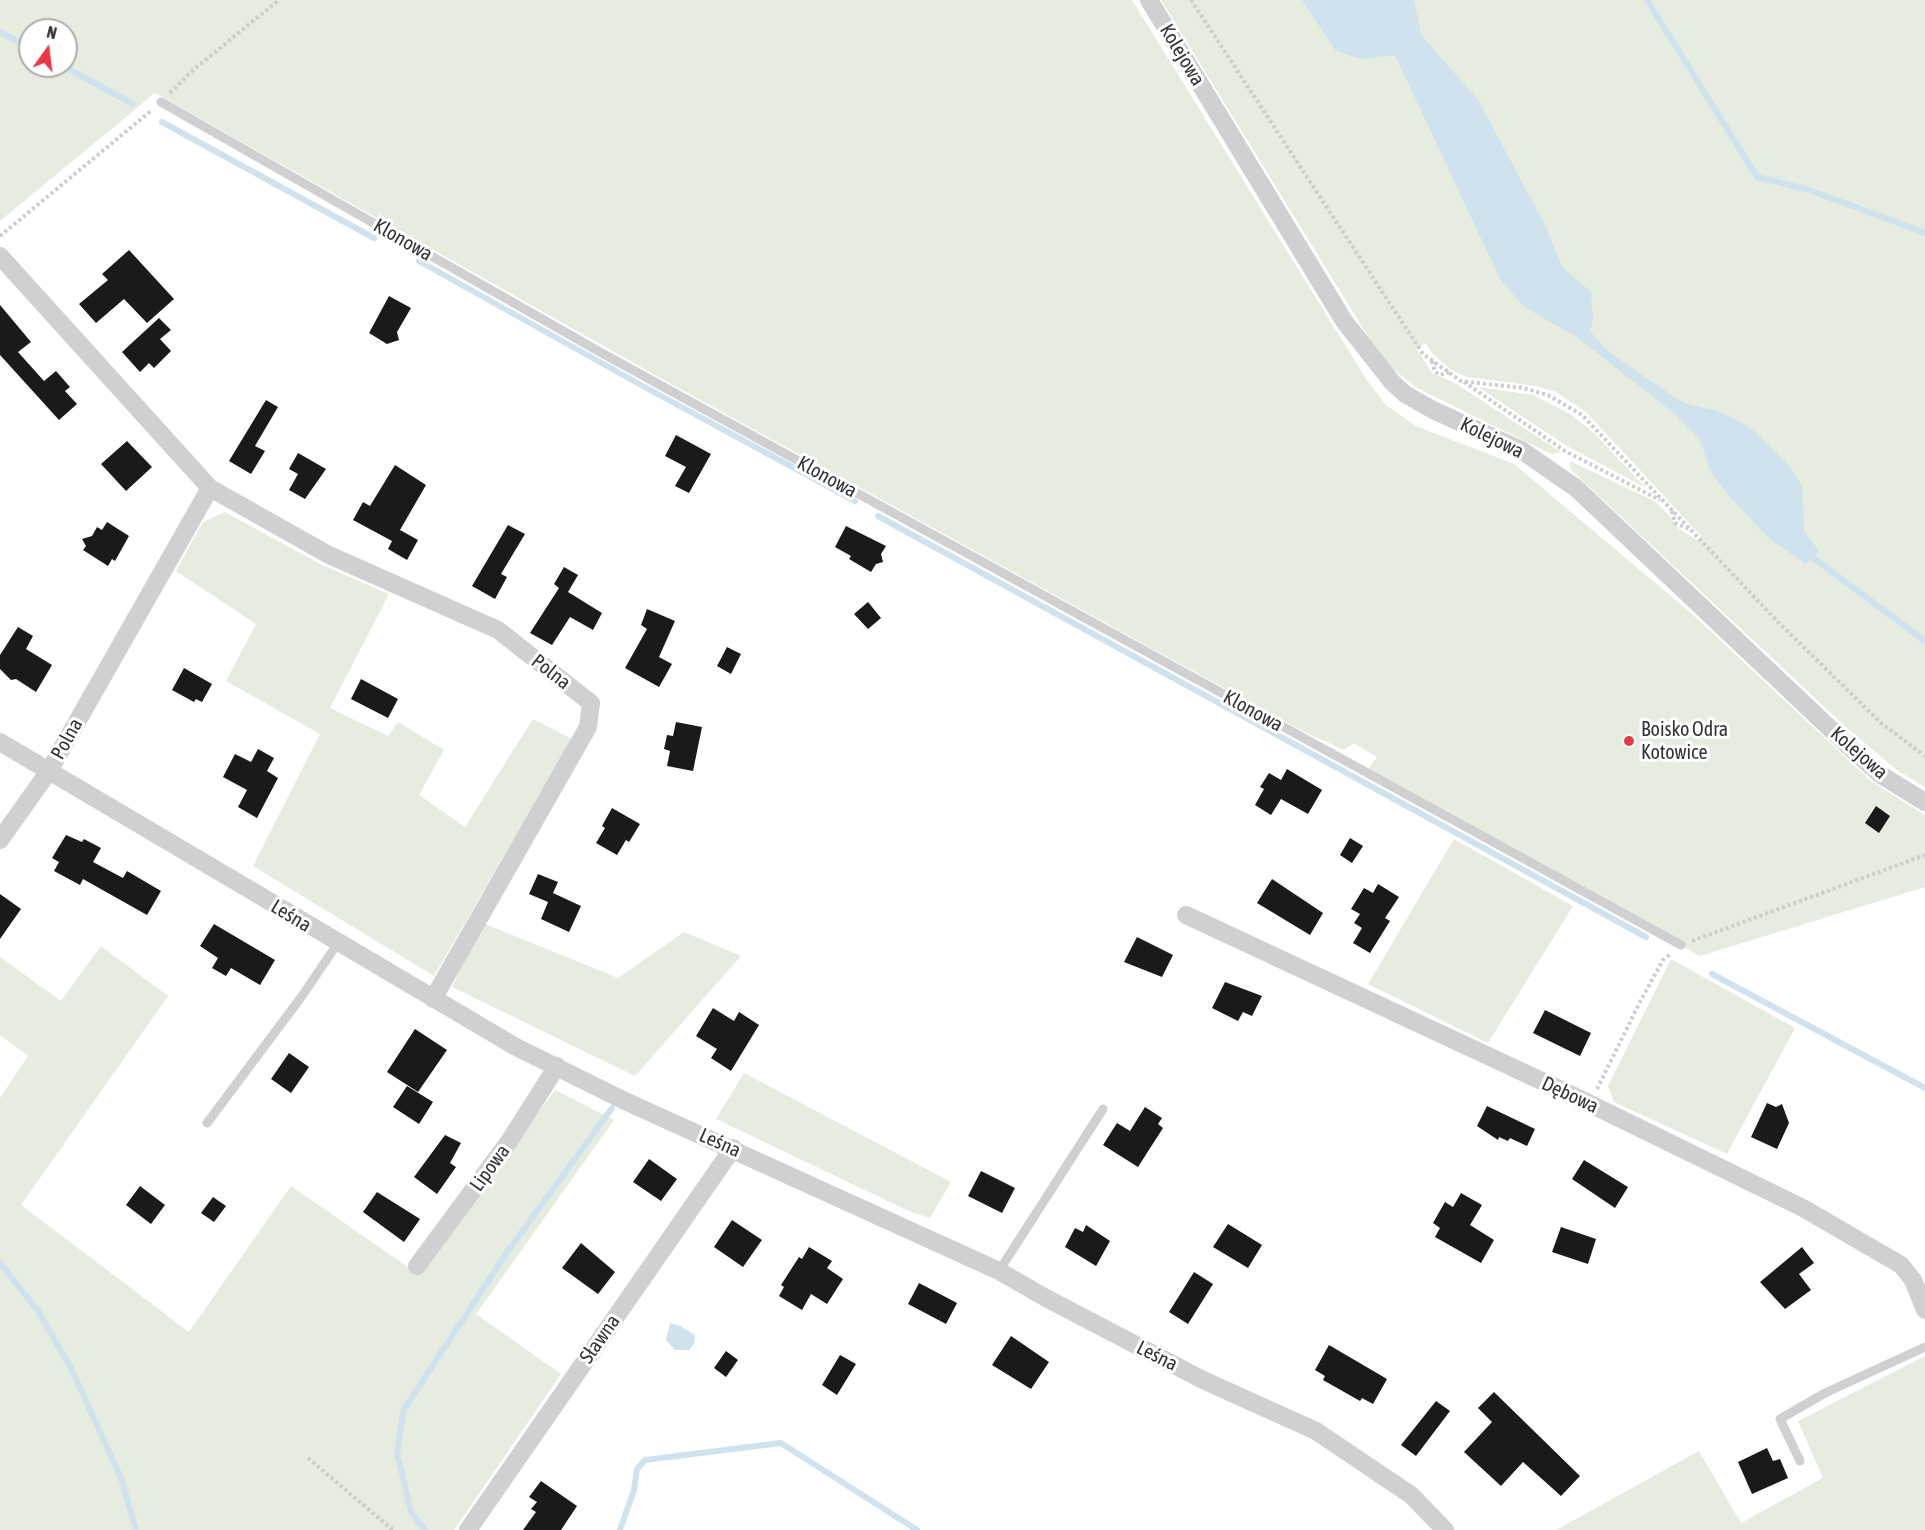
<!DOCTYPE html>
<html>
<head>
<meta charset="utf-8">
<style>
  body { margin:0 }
  #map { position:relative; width:1925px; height:1530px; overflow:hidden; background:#fff; font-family:"Asap Condensed",sans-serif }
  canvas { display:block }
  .north { position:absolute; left:18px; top:18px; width:60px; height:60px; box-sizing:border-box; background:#fff; border:2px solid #adadad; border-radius:50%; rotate:14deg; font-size:16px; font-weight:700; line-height:24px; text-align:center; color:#333 }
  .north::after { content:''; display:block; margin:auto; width:21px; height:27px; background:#e63946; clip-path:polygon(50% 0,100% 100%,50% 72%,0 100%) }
</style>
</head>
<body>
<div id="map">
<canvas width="1925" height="1530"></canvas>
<div class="north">N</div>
</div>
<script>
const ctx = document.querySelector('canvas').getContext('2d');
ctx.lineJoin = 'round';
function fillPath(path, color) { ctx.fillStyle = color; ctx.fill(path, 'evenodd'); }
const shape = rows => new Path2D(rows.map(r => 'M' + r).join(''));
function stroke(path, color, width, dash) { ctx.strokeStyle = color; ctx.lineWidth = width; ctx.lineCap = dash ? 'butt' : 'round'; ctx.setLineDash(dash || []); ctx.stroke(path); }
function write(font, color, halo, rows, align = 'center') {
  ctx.font = font + ' "Asap Condensed",sans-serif'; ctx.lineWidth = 6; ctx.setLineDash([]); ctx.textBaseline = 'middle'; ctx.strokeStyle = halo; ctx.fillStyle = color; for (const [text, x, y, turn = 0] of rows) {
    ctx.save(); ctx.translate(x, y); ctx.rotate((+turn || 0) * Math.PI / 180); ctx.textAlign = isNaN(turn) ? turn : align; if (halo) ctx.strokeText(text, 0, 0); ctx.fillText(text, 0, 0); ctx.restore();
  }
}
fillPath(shape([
  [0,0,1132,0,1366,379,1386,405,1416,426,1514,464,1691,613,1872,782,1925,815,1925,887,1700,956,1367,770,1377,757,1354,743,1344,750,1302,731,671,384,155,93,0,221],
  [30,30,66,30,66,66,30,66],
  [1161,0,1925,0,1925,787,1898,771,1848,729,1571,470,1570,461,1654,501,1669,515,1679,529,1697,540,1701,536,1586,412,1556,392,1536,386,1467,377,1451,370,1432,353,1426,343,1416,348,1433,374,1453,382,1561,452,1551,454,1417,388,1393,369,1377,351],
  [1478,387,1533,395,1570,414,1595,434,1646,488,1567,446],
  [225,512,322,565,389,594,330,708,388,736,398,722,444,750,419,795,465,827,533,719,572,739,434,976,253,866,320,734,226,681,256,624,176,571,203,522],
  [1454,839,1573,906,1488,1043,1368,984],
  [483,923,618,978,684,932,741,956,635,1076,452,987],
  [101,946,168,996,21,1205,189,1332,291,1186,418,1274,555,1090,614,1120,476,1314,561,1374,454,1530,0,1530,0,1098,28,1056,0,1035,0,957,61,1001],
  [1671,959,1795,1028,1727,1154,1614,1102,1608,1086],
  [744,1073,951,1182,930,1218,911,1212,716,1119],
  [1925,1356,1925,1530,1556,1530,1699,1451,1741,1523,1823,1478,1798,1421]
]), '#e6ecdf');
fillPath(shape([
  [1302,0,1414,0,1421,35,1478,100,1545,225,1563,268,1591,292,1593,320,1590,331,1606,350,1683,403,1714,410,1738,420,1755,432,1790,467,1802,485,1804,531,1819,551,1806,564,1772,541,1729,496,1711,472,1700,440,1676,415,1577,337,1524,307,1500,279,1395,55,1361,59,1336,51],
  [670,1323,682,1327,695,1335,694,1344,689,1350,675,1350,666,1340]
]), '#cfe2ee');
stroke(shape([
  [1647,0,1757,177,1809,190,1925,233],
  [0,32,30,48],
  [63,66,133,104],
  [162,122,374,238],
  [419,261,641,385,855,501],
  [878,516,1646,937],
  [1808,554,1925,641],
  [1712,974,1925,1088],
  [0,1263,38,1311,71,1368,121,1478,136,1530],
  [425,1530,411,1512,397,1453,404,1409,508,1251,612,1108],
  [620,1530,634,1490,637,1469,645,1460,781,1443,917,1530]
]), '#cfe2ee', 6);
fillPath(shape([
  [129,250,174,299,147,323,124,299,96,323,79,304,108,280,102,274],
  [389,296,411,308,397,332,399,340,387,344,369,333],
  [0,305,31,342,18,352,44,381,56,371,70,387,65,391,77,404,59,420,0,355],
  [159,318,171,330,160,339,171,351,154,368,149,363,140,372,122,352],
  [266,400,278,407,255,446,265,451,251,474,229,461],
  [676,435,711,454,689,493,675,486,686,467,665,456],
  [127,441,152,467,126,491,101,464],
  [298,453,326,469,305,499,289,490,298,474,289,469],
  [395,465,426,485,400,530,418,540,407,560,388,549,392,541,353,520,363,502,370,506],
  [107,522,129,536,115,561,112,559,108,566,83,550,86,546,82,539,92,536,97,527,102,530],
  [508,525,525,534,501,574,507,577,495,599,472,586],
  [846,526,886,546,881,554,883,562,876,564,871,572,849,559,851,556,835,547],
  [564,567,578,575,568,592,602,613,593,630,570,617,552,645,530,633,559,588,554,584],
  [868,602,881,618,868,629,854,614],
  [647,609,675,621,659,657,672,664,659,687,625,668,647,629,641,625],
  [18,627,33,636,26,649,52,665,36,692,16,679,11,680,0,669,0,655],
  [727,647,741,654,731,674,717,666],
  [184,668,212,684,202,702,196,699,194,702,172,690],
  [361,679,398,699,388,718,351,699],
  [676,722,702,727,693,771,667,766,670,751,664,749,667,735,673,736],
  [258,749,274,758,267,771,278,778,257,818,238,807,247,790,223,777,235,754,251,762],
  [1287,769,1322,790,1308,814,1281,799,1271,815,1255,805,1264,789,1260,787,1269,773,1281,780],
  [1876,806,1890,816,1879,833,1865,823],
  [612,808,640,824,629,842,626,840,617,855,596,843,605,828,602,826],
  [66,835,82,842,84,839,101,848,93,862,123,878,127,871,161,891,147,915,83,879,80,885,54,871,59,862,52,858],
  [1350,838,1363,846,1352,863,1340,855],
  [538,874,558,882,553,893,581,906,569,932,541,919,548,902,529,894],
  [1272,879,1323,913,1310,935,1257,903],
  [1378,884,1399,897,1385,918,1390,921,1370,953,1353,943,1362,928,1354,923,1360,914,1351,909,1364,888,1373,893],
  [0,894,21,909,0,939],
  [214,924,275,960,260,985,231,968,226,976,212,968,218,958,200,946],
  [1137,937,1173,955,1162,977,1124,962],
  [1225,982,1262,996,1252,1016,1243,1012,1238,1021,1212,1008],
  [713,1008,734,1021,739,1012,759,1025,731,1071,711,1058,717,1049,696,1036],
  [1545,1010,1591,1033,1580,1056,1533,1033],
  [415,1029,447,1050,418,1092,387,1072],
  [289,1053,309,1067,291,1093,271,1079],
  [407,1086,433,1102,419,1124,393,1107],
  [1767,1103,1776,1107,1782,1104,1789,1123,1777,1149,1751,1137],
  [1487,1106,1535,1129,1527,1146,1510,1138,1508,1141,1499,1137,1498,1140,1477,1126],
  [1145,1107,1162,1118,1158,1124,1163,1128,1138,1167,1103,1145,1117,1123,1130,1131],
  [445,1135,461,1143,450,1163,456,1167,437,1194,414,1177],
  [649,1159,677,1179,661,1201,633,1182],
  [1584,1160,1628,1187,1615,1208,1572,1179],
  [981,1171,1015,1188,1002,1213,968,1196],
  [140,1186,165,1205,151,1224,126,1205],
  [377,1192,420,1219,404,1242,363,1212],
  [1461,1193,1482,1205,1470,1225,1494,1240,1481,1263,1435,1237,1440,1228,1433,1223,1445,1202,1453,1207],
  [213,1197,226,1206,214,1222,201,1213],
  [732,1220,762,1240,743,1267,714,1247],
  [1228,1224,1262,1245,1248,1268,1213,1247],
  [1086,1225,1110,1241,1096,1266,1065,1247,1075,1228,1083,1232],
  [1561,1227,1596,1239,1588,1264,1552,1252],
  [581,1243,615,1272,598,1294,562,1268],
  [809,1247,832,1261,827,1268,843,1279,827,1304,811,1294,802,1310,779,1296,784,1287,781,1285,799,1257,802,1259],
  [1802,1247,1814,1263,1799,1274,1811,1290,1785,1309,1760,1282],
  [1194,1272,1213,1284,1188,1324,1169,1312],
  [919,1283,957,1303,946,1324,908,1304],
  [1011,1336,1049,1362,1031,1389,992,1365],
  [1329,1345,1387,1379,1373,1404,1362,1398,1360,1401,1323,1380,1325,1376,1315,1370],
  [726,1351,738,1360,726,1377,714,1368],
  [840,1355,856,1364,837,1395,822,1385],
  [1494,1392,1580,1476,1561,1496,1523,1462,1501,1486,1464,1452,1492,1422,1478,1408],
  [1436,1401,1450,1411,1416,1456,1401,1445],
  [1767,1448,1773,1461,1780,1459,1788,1478,1752,1494,1738,1462],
  [541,1481,577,1506,561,1530,523,1530,536,1512,531,1509,537,1502,529,1497]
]), '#1a1a1a');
stroke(shape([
  [1191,0,1423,354,1461,381,1523,388,1548,395,1582,415,1778,622,1881,723,1925,756],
  [170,93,193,70,279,0],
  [0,236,152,110],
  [1432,361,1435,372,1440,375,1449,372],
  [1464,382,1565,451,1660,500],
  [1672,511,1675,523,1689,529],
  [1692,941,1925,855],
  [1597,1089,1640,1002,1663,960,1671,954],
  [308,1458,393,1530]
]), '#cdcdcd', 4, [3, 3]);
stroke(shape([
  [161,102,600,352,1681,945],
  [207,1123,302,996,338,943],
  [999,1271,1103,1109],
  [1800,1461,1780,1419,1825,1393,1925,1347]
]), '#d0d0d0', 9);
stroke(shape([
  [1149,0,1344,321,1392,382,1405,394,1433,410,1521,450,1576,488,1857,754,1881,775,1925,802],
  [0,256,210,488,49,771,0,840],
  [210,488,329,555,498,630,591,703,588,727,433,999],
  [0,742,516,1047,625,1101,999,1271,1046,1298,1203,1380,1316,1431,1411,1495,1445,1530],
  [1186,915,1576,1097,1803,1208,1901,1265,1913,1280,1925,1310],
  [417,1266,510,1140,557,1066],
  [468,1530,733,1148]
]), '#d0d0d0', 18);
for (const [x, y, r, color] of [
  [1629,741,6,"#e63946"]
]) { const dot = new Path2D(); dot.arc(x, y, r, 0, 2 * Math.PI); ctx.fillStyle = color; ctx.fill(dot); stroke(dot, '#fff', 2); }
write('20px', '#333', '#fff', [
  ["Kolejowa",1182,55,59],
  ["Klonowa",403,240,30],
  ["Kolejowa",1492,438,26],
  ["Klonowa",827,477,29],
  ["Polna",551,672,38],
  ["Klonowa",1253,711,29],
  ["Polna",67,739,-61],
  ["Kolejowa",1859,753,41],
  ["Leśna",291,916,31],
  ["Dębowa",1570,1095,25],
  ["Leśna",720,1143,24],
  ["Lipowa",490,1168,-54],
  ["Sławna",600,1339,-55],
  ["Leśna",1157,1356,27]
]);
write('20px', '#333', '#fff', [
  ["Boisko Odra",1641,730],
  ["Kotowice",1641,753]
], 'left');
</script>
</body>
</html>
